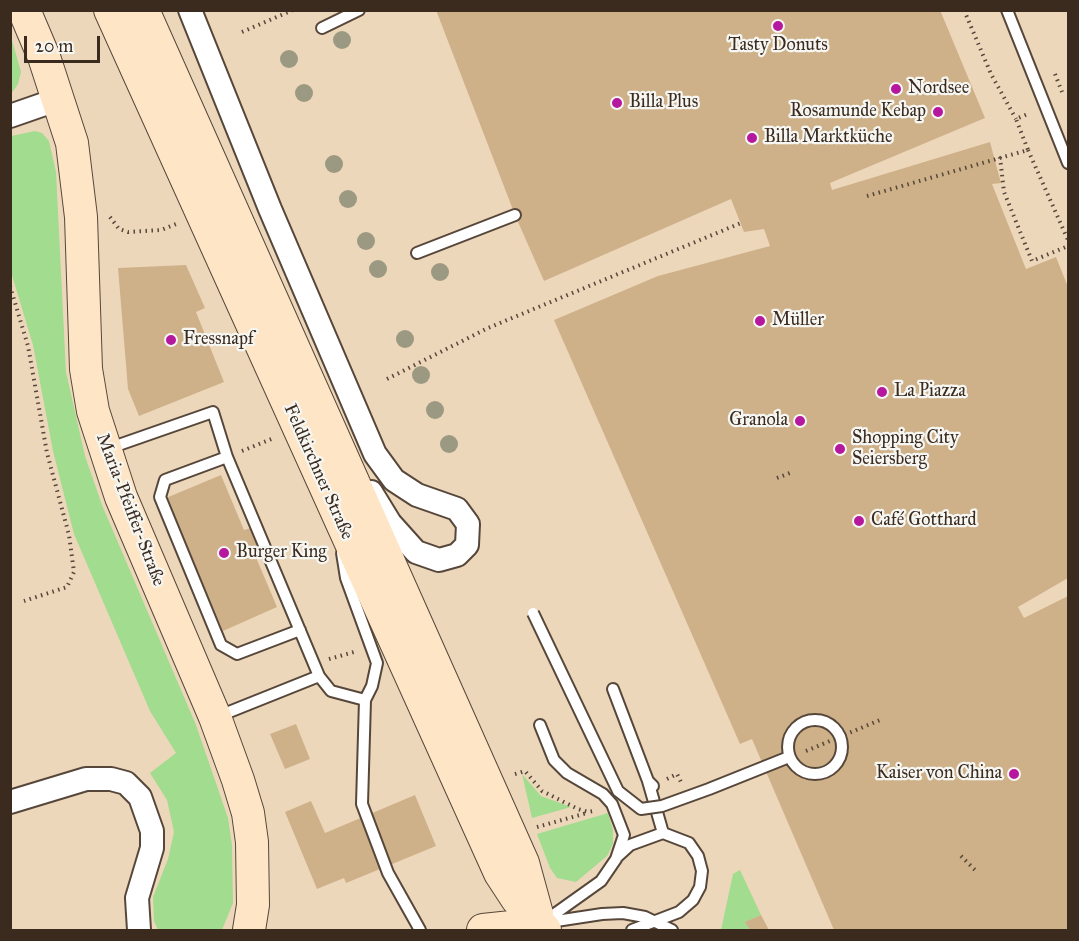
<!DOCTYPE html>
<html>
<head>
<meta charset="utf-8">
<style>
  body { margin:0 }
  #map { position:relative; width:1079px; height:941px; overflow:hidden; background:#f0ead7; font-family:"IM FELL Great Primer",serif }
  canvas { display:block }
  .frame { position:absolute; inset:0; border:12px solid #3b2a1e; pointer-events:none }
  .scale { position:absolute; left:24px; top:36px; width:76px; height:27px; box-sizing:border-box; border:3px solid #3b2a1e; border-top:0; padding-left:8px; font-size:18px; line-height:21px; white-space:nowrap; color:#3b2a1e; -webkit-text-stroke:4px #f6f6f2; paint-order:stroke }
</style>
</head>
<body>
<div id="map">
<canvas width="1079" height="941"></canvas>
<div class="frame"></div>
<div class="scale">20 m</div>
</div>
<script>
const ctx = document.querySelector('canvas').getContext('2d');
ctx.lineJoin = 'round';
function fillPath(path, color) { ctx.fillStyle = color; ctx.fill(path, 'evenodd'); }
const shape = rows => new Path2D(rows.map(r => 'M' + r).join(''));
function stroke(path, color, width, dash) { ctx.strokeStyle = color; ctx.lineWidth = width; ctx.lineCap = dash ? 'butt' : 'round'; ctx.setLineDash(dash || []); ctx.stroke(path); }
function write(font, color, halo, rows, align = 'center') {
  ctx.font = font + ' "IM FELL Great Primer",serif'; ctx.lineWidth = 4.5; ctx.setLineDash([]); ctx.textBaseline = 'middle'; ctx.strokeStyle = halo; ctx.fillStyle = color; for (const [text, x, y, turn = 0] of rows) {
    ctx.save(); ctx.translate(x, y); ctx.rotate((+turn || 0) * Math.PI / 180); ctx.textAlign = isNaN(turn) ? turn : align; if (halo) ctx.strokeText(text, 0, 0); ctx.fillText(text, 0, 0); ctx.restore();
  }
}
fillPath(shape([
  [11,11,1068,11,1068,930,11,930]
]), '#edd7bb');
fillPath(shape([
  [10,33,21,72,18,84,11,94],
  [35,131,42,133,49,141,56,172,66,372,85,456,102,505,196,725,228,818,232,845,233,903,222,930,158,930,154,921,153,897,168,859,174,832,167,800,150,773,176,753,150,711,74,534,53,451,33,345,11,272,11,136],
  [522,774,541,796,571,807,532,818],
  [608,813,613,830,613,844,607,856,576,882,557,878,550,868,537,834],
  [740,870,761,915,746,922,750,930,721,930,733,874]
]), '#a2dc8f');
fillPath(shape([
  [436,10,940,10,985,118,830,183,832,190,990,142,1001,183,992,184,1026,269,1056,257,1068,287,1068,578,1018,607,1024,618,1068,596,1068,930,834,930,752,739,740,744,554,320,658,276,770,246,764,229,744,232,731,199,544,281,515,215],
  [186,265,205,308,196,312,224,382,139,416,128,389,118,268],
  [221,475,244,530,251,528,262,552,255,555,277,607,223,631,166,498],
  [296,724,310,759,285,769,270,734],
  [415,795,436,846,346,883,344,878,317,889,285,812,311,801,325,833],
  [761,915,769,930,750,930,745,922]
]), '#cfb189');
const lane = shape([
  [1007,10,1068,163],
  [322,28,359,10],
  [417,253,515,215],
  [107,449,213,412,227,457,319,676,331,691,365,700],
  [227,457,165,480,160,497,221,645,237,654,300,630],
  [342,553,346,578,377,663,372,686,365,700,362,804,388,873,420,930],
  [613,689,648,781,653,786],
  [219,716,319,676],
  [540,725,554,760,567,773,603,794,612,804,624,835,616,859,601,881,542,923],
  [648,781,663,833],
  [618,856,630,845,663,833,689,843,698,856,702,871,700,887,693,900,679,912,632,930],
  [543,923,602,914,623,913,645,917,672,930]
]);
const street = shape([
  [190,10,270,209,375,454,394,480,417,495,457,509,468,524,467,545,457,555,439,560,416,552,390,523,371,492],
  [10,116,59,99],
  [10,802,86,779,111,779,126,783,140,797,152,831,152,848,137,898,139,930]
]);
const secondary = shape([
  [24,10,44,57,72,143,81,217,86,369,93,411,121,497,215,717,238,780,248,813,252,842,253,905,249,930],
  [110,10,500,873,517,899,545,930],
  [143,10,523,863,537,914],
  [483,930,540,924]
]);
stroke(lane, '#56473a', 14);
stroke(street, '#56473a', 26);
stroke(secondary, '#56473a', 34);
stroke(shape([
  [964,10,991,74,1016,119],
  [242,32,293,10],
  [1055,74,1062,92],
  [1028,150,1068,240],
  [1000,157,1004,192,1032,261,1068,246],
  [867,196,1028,150,1016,119,1030,113],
  [110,217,119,229,128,232,161,230,176,224],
  [10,286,28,346,47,453,69,535,74,572,67,587,24,601],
  [387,379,488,328,741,223],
  [242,451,274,438],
  [777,478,790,473],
  [329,659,354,652],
  [806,751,880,720],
  [515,774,525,771,542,791,578,809,588,812,594,811],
  [667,779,677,774,681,782],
  [537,827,587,813],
  [961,856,976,871]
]), '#56473a', 4, [1.5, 4.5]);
stroke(lane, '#fff', 10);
stroke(street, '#fff', 22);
stroke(secondary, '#fde5c5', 32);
const laneBridge = shape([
  [533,613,618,791,641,809,662,806,709,789,789,757],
  '788 747a27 27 0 1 1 54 0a27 27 0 1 1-54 0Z'
]);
stroke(laneBridge, '#56473a', 14, []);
stroke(laneBridge, '#fff', 10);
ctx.fillStyle = '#9b9981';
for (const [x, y] of [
  [342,40],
  [289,59],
  [304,93],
  [334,164],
  [348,199],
  [366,241],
  [378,269],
  [440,272],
  [405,339],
  [421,375],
  [435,410],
  [449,444]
]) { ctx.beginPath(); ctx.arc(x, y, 9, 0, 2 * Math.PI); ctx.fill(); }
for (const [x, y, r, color] of [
  [778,26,6,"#b5179e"],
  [896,89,6,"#b5179e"],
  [617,103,6,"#b5179e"],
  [938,112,6,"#b5179e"],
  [752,138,6,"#b5179e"],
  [760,321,6,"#b5179e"],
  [171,340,6,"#b5179e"],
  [882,392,6,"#b5179e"],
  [800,421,6,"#b5179e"],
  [840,449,6,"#b5179e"],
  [859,521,6,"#b5179e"],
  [224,553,6,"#b5179e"],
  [1014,774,6,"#b5179e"]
]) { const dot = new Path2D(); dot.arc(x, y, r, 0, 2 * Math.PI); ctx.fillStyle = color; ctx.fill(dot); stroke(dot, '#f6f6f2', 2); }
write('18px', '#3b2a1e', '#f6f6f2', [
  ["Tasty Donuts",778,46,"center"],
  ["Nordsee",908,89],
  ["Billa Plus",629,103],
  ["Rosamunde Kebap",926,112,"right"],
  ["Billa Marktküche",764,138],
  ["Müller",772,321],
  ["Fressnapf",183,340],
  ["La Piazza",894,392],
  ["Granola",788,421,"right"],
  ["Shopping City",852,439],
  ["Seiersberg",852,460],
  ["Café Gotthard",871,521],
  ["Burger King",236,553],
  ["Kaiser von China",1002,774,"right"]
], 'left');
write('18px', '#3b2a1e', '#f6f6f2', [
  ["Feldkirchner Straße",318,472,66],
  ["Maria-Pfeiffer-Straße",130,510,69]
]);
</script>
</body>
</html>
